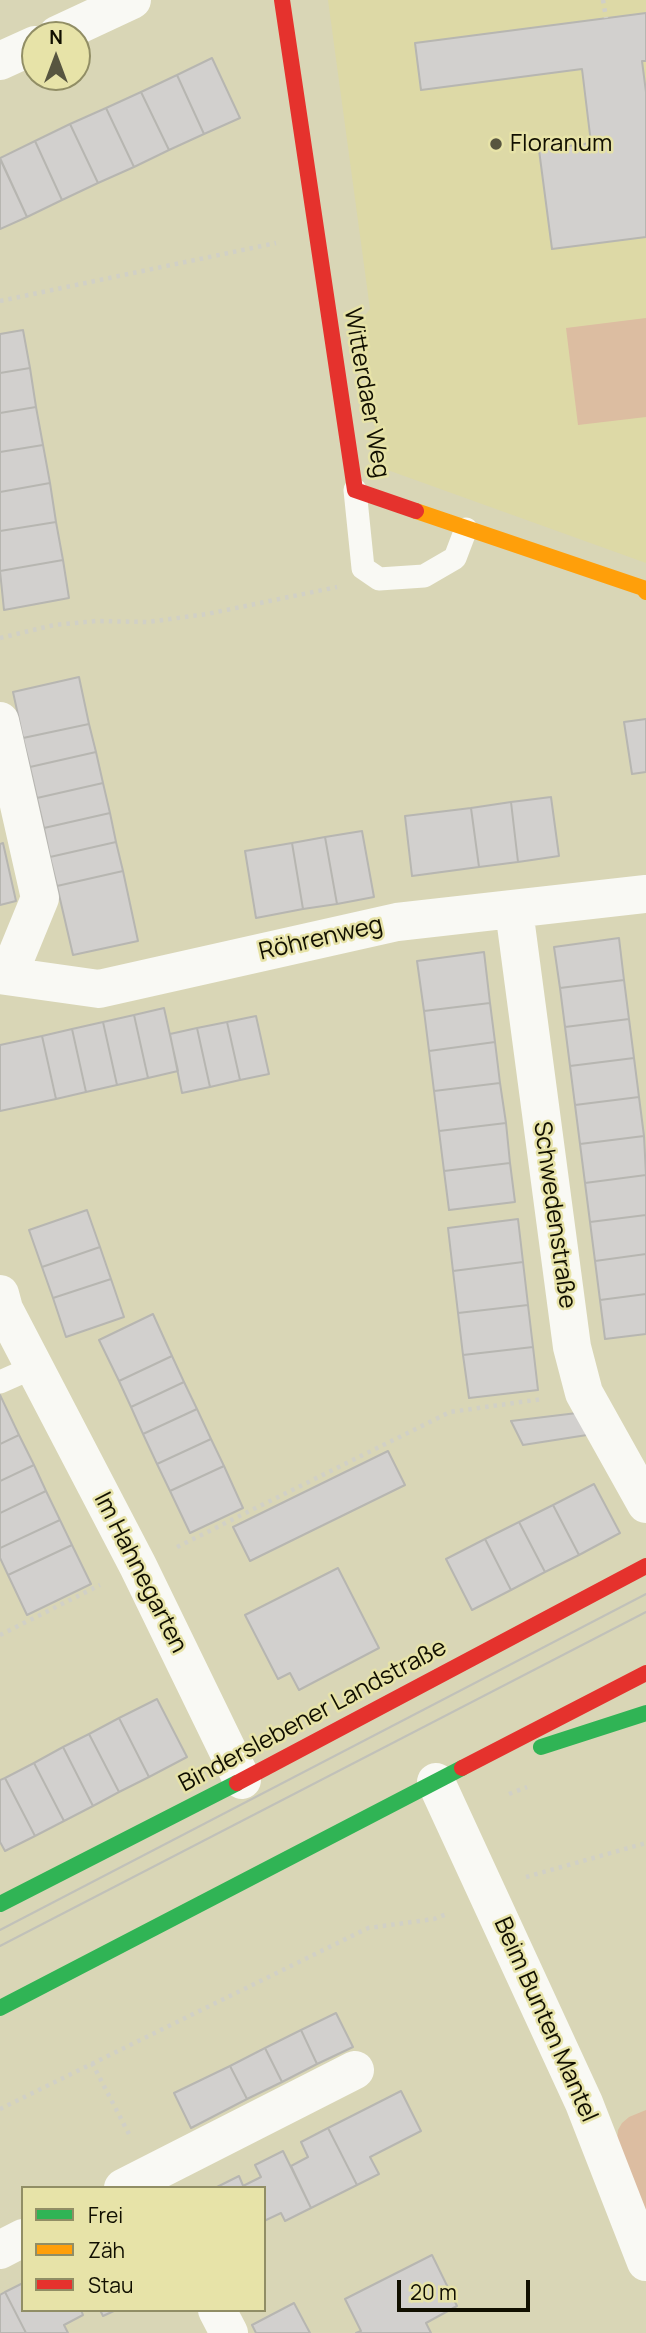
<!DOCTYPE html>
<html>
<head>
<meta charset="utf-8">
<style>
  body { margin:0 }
  #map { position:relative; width:646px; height:2333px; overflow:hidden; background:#d9d6b6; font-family:Manrope,sans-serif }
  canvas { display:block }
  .legend { position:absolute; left:21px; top:2186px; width:245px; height:126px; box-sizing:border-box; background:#e7e3a8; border:2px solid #918e65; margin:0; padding:9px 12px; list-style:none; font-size:21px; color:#110f00 }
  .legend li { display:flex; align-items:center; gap:14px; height:35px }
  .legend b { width:35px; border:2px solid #918e65 }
  .north { position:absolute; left:21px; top:21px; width:70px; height:70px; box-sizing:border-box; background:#e7e3a8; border:2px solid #918e65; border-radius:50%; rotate:0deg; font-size:19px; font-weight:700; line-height:28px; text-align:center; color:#110f00 }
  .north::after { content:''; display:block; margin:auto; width:24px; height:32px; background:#575540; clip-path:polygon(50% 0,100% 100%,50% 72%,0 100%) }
  .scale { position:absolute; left:397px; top:2280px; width:133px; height:32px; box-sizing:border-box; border:4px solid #110f00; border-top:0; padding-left:9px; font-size:21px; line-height:24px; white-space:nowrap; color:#110f00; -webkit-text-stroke:5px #e7e3a8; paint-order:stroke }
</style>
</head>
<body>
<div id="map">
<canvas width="646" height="2333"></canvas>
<ul class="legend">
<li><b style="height:9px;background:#30b455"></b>Frei</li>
<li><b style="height:9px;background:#ff9f0a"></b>Zäh</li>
<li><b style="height:9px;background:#e5322d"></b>Stau</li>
</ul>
<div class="north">N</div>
<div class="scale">20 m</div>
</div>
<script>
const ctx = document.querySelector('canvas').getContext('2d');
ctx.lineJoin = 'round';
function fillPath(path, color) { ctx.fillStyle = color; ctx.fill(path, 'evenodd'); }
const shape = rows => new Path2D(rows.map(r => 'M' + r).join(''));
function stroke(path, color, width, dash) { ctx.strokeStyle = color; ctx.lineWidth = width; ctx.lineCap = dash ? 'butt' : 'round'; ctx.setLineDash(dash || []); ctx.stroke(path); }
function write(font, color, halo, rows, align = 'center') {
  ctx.font = font + ' Manrope,sans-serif'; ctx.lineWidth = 5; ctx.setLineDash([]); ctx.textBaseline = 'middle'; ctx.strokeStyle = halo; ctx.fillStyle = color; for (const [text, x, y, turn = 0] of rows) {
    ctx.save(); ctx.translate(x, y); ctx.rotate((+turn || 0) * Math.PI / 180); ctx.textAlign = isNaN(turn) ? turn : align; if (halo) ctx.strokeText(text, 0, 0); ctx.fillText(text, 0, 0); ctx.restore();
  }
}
fillPath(shape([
  [328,0,646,0,646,563,382,468,357,326,370,309]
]), '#ddd9a6');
fillPath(shape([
  [646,318,646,417,578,425,566,328],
  [646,2110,646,2211,617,2140,618,2130,622,2123,629,2117]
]), '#dcbda1');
const building = shape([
  [646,13,646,61,642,61,646,92,646,237,552,249,539,150,591,143,582,69,421,90,415,43,646,13],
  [212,58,240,118,204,134,177,75,212,58],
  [177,75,204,134,169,150,141,92,177,75],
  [141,92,169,150,134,167,106,108,141,92],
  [106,108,134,167,98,183,70,124,106,108],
  [70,124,98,183,62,200,35,141,70,124],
  [35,141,62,200,27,217,0,158,35,141],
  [0,159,27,217,0,229,0,159],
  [23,330,30,368,0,373,0,334,23,330],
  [30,368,36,407,0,413,0,373,30,368],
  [36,407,43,445,0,452,0,413,36,407],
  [43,445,50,483,0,492,0,452,43,445],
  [50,483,56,522,0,531,0,492,50,483],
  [56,522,63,560,0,571,0,531,56,522],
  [63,560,69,598,4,610,0,571,63,560],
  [79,677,89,724,23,738,13,692,79,677],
  [646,719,646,772,632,774,624,722,646,719],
  [89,724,96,752,30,767,23,738,89,724],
  [96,752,103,783,37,798,30,767,96,752],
  [103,783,110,813,44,828,37,798,103,783],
  [551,797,559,856,518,862,511,802,551,797],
  [511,802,518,862,479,867,471,808,511,802],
  [471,808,479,867,412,876,405,816,471,808],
  [110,813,116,842,50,857,44,828,110,813],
  [362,831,374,897,337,904,325,837,362,831],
  [325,837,337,904,303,909,292,843,325,837],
  [116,842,123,871,57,886,50,857,116,842],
  [3,843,16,901,0,905,0,844,3,843],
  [292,843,303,909,256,918,245,851,292,843],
  [123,871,138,941,73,955,57,886,123,871],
  [619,938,624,980,560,988,554,947,619,938],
  [484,952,490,1003,424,1011,417,961,484,952],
  [624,980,629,1019,565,1027,560,988,624,980],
  [490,1003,495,1042,429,1051,424,1011,490,1003],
  [164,1008,178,1071,148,1078,134,1015,164,1008],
  [134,1015,148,1078,117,1085,103,1022,134,1015],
  [256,1016,269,1074,240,1080,227,1022,256,1016],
  [629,1019,634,1058,570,1066,565,1027,629,1019],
  [103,1022,117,1085,86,1092,72,1029,103,1022],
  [227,1022,240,1080,210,1087,197,1028,227,1022],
  [197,1028,210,1087,182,1093,170,1034,197,1028],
  [72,1029,86,1092,56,1099,42,1036,72,1029],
  [42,1036,56,1099,0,1111,0,1045,42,1036],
  [495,1042,500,1083,434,1091,429,1051,495,1042],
  [634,1058,639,1097,575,1105,570,1066,634,1058],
  [500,1083,506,1123,439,1131,434,1091,500,1083],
  [639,1097,644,1136,580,1144,575,1105,639,1097],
  [506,1123,510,1163,444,1171,439,1131,506,1123],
  [644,1136,646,1175,585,1183,580,1144,644,1136],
  [510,1163,515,1202,449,1210,444,1171,510,1163],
  [646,1175,646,1215,590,1222,585,1183,646,1175],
  [87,1210,100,1247,42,1267,29,1230,87,1210],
  [646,1215,646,1254,595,1261,590,1222,646,1215],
  [518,1219,523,1262,453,1271,448,1228,518,1219],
  [100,1247,111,1279,53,1298,42,1267,100,1247],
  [646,1254,646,1294,600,1300,595,1261,646,1254],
  [523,1262,528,1305,458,1313,453,1271,523,1262],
  [111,1279,124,1317,66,1337,53,1298,111,1279],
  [646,1294,646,1334,605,1339,600,1300,646,1294],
  [528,1305,533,1347,463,1355,458,1313,528,1305],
  [153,1314,172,1356,119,1381,99,1340,153,1314],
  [533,1347,538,1390,469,1398,463,1355,533,1347],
  [172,1356,184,1382,131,1407,119,1381,172,1356],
  [184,1382,197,1409,143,1434,131,1407,184,1382],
  [0,1395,19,1435,0,1444,0,1395],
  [197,1409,211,1439,157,1464,143,1434,197,1409],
  [577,1413,587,1435,523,1445,511,1421,577,1413],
  [19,1435,34,1465,0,1481,0,1444,19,1435],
  [211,1439,224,1466,170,1491,157,1464,211,1439],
  [388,1451,405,1485,250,1561,233,1527,388,1451],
  [34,1465,46,1491,0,1513,0,1481,34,1465],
  [224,1466,243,1508,190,1533,170,1491,224,1466],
  [594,1484,620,1533,579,1555,553,1505,594,1484],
  [46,1491,60,1520,0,1548,0,1513,46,1491],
  [553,1505,579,1555,545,1572,519,1522,553,1505],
  [60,1520,72,1545,8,1575,0,1558,0,1548,60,1520],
  [519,1522,545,1572,511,1590,485,1539,519,1522],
  [485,1539,511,1590,472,1610,446,1559,485,1539],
  [72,1545,91,1584,27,1615,8,1575,72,1545],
  [338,1568,379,1648,299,1690,290,1673,278,1679,245,1615,338,1568],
  [157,1699,187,1757,149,1777,119,1718,157,1699],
  [119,1718,149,1777,119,1792,89,1734,119,1718],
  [89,1734,119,1792,93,1806,63,1747,89,1734],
  [63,1747,93,1806,64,1821,34,1763,63,1747],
  [34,1763,64,1821,35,1836,5,1778,34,1763],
  [5,1778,35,1836,5,1851,0,1842,0,1780,5,1778],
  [336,2013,353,2047,317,2064,301,2030,336,2013],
  [301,2030,317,2064,282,2082,265,2048,301,2030],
  [265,2048,282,2082,247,2099,230,2066,265,2048],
  [230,2066,247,2099,191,2128,174,2093,230,2066],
  [401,2091,421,2131,370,2157,379,2174,357,2185,328,2128,401,2091],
  [328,2128,357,2185,311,2208,291,2166,308,2157,301,2142,328,2128],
  [283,2151,311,2208,285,2221,281,2213,264,2221,264,2188,244,2188,243,2186,261,2177,255,2165,283,2151],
  [239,2176,244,2188,215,2188,239,2176],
  [432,2255,457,2306,426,2323,431,2333,356,2333,361,2331,345,2299,432,2255],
  [23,2283,23,2310,81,2310,83,2315,64,2325,68,2333,26,2333,5,2292,23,2283],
  [5,2292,26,2333,0,2333,0,2295,5,2292],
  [294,2303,310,2333,256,2333,252,2325,294,2303],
  [100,2310,116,2310,103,2316,100,2310]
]);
fillPath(building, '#d2d0ce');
stroke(building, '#b7b6b1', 2);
stroke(shape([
  [603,0,606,18],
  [0,301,276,243],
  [0,638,54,625,96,621,148,622,207,614,337,587],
  [177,1547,450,1412,542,1399],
  [0,1635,100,1585],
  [509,1794,527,1787],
  [526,1877,646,1843],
  [92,2063,130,2136],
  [0,2109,368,1928,434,1919,449,1913]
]), '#d1d0c6', 4.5, [3.5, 5]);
stroke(shape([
  [355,490,363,568,379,579,424,576,455,558,466,529],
  [0,1382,34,1367]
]), '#f9f9f4', 23);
stroke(shape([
  [57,35,132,0],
  [0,61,35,45],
  [0,721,40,898,8,976],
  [514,910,572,1347,584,1393,646,1504],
  [0,975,99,989,397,922,646,894],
  [0,1294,4,1309,138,1566,242,1780],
  [436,1782,584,2103,646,2262],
  [123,2188,355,2070],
  [0,2250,23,2238],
  [217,2310,229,2333]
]), '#f9f9f4', 38);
stroke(shape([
  [541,1747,646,1713],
  [0,1904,237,1783],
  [0,2008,462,1768]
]), '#30b455', 16);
stroke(shape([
  [416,511,643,588,646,592]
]), '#ff9f0a', 16);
stroke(shape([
  [282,0,355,490,416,511],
  [462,1768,646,1673],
  [237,1783,646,1566]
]), '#e5322d', 16);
stroke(shape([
  [0,1930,646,1594],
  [0,1946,646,1612]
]), '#c1c1b9', 2);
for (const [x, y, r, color] of [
  [496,144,7,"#575540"]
]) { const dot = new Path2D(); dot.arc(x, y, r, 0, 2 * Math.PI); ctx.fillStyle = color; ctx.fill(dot); stroke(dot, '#e7e3a8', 2.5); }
write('24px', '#110f00', '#e7e3a8', [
  ["Floranum",510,144]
], 'left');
write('24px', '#110f00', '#e7e3a8', [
  ["Witterdaer Weg",366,393,80],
  ["Röhrenweg",321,939,-13],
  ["Schwedenstraße",554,1215,82],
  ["Im Hahnegarten",140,1573,63],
  ["Binderslebener Landstraße",313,1716,-28],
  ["Beim Bunten Mantel",545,2020,66]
]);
</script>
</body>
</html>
